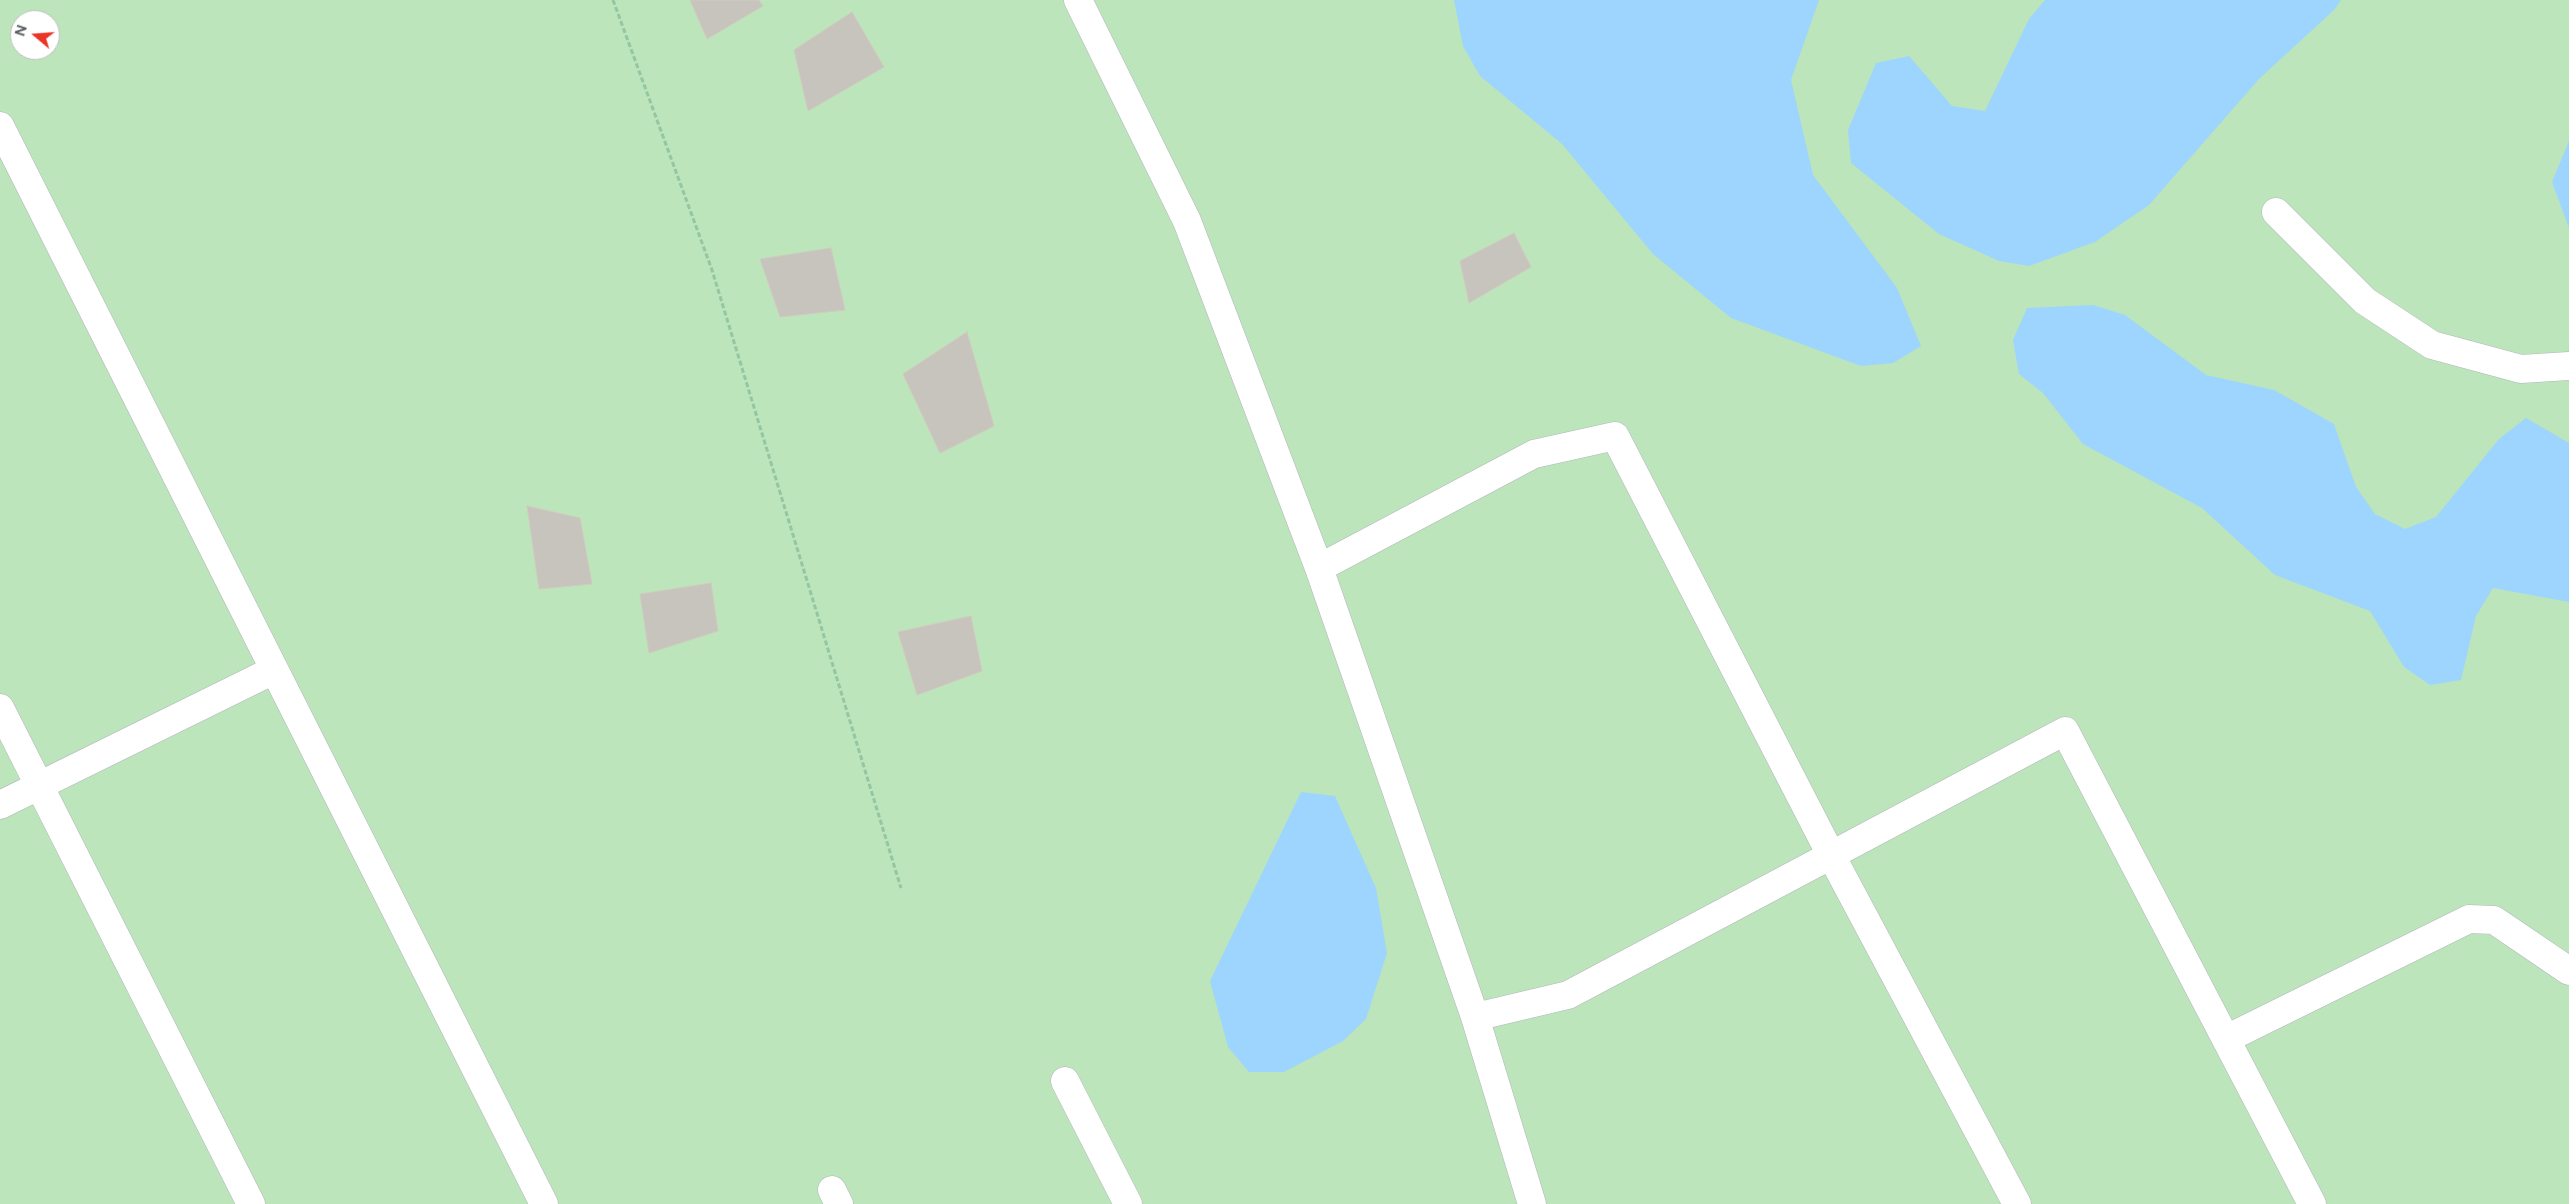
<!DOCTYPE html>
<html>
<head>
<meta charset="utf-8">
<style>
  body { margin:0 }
  #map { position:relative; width:2569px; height:1204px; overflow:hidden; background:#ece9e0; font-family:Figtree,sans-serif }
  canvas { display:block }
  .north { position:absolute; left:10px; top:10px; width:50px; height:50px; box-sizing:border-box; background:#fff; border:1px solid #bdbec0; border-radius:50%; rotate:288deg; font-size:14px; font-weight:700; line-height:20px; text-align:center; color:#595d61 }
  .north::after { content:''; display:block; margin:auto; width:18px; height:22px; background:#eb3527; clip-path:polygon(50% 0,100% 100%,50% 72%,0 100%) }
</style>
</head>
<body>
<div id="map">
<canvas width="2569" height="1204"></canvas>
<div class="north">N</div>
</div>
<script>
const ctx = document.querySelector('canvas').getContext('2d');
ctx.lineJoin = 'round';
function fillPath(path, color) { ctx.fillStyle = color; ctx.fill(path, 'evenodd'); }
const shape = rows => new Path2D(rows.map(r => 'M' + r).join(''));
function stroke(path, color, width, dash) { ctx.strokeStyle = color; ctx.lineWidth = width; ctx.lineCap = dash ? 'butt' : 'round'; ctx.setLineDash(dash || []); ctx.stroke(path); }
fillPath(shape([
  [0,0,2569,0,2569,1204,0,1204],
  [20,20,50,20,50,50,20,50]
]), '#bce5bb');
fillPath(shape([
  [1454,0,1819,0,1791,80,1813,175,1897,288,1921,346,1893,363,1861,366,1731,318,1653,254,1562,144,1480,76,1463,46],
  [2045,0,2341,0,2334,10,2259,79,2149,205,2095,242,2029,266,1999,261,1939,234,1851,163,1848,130,1876,63,1909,56,1952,106,1985,111,2029,19],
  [2569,141,2569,228,2552,182],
  [2093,305,2125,315,2206,375,2274,390,2334,424,2356,487,2375,514,2405,529,2436,517,2499,439,2526,418,2569,443,2569,602,2493,588,2476,616,2461,680,2430,685,2404,667,2370,611,2275,575,2202,508,2083,444,2043,393,2019,374,2013,340,2027,308],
  [1301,792,1335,796,1376,888,1387,953,1366,1019,1343,1041,1284,1072,1249,1072,1228,1047,1210,981]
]), '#9dd5ff');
const building = shape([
  [690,0,759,0,763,6,707,39,690,0],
  [852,12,884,67,808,111,794,50,852,12],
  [1514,233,1531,267,1469,303,1460,261,1514,233],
  [831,248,845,310,780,317,760,259,831,248],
  [967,332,994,426,940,453,903,374,967,332],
  [527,506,580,518,592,584,539,589,527,506],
  [711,583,718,631,649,653,640,594,711,583],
  [971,616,982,671,917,695,898,632,971,616]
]);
fillPath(building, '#c7c4bd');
stroke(building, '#d1cbbe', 1);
const minor = shape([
  [1078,0,1187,221,1319,568,1475,1017,1532,1204],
  [0,126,544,1204],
  [2276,212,2365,301,2432,345,2521,369,2569,366],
  [1319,568,1534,454,1615,436,1831,855,2017,1204],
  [0,708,251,1204],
  [0,805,274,670],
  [1475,1017,1568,995,2065,731,2312,1204],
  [2226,1039,2469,919,2494,920,2569,971],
  [1065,1081,1128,1204],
  [832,1190,839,1204]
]);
stroke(minor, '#b3b6bb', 29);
stroke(shape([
  [613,0,712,270,901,888]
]), '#94c6a2', 3, [5, 2.5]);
stroke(minor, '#fff', 28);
</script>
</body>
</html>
